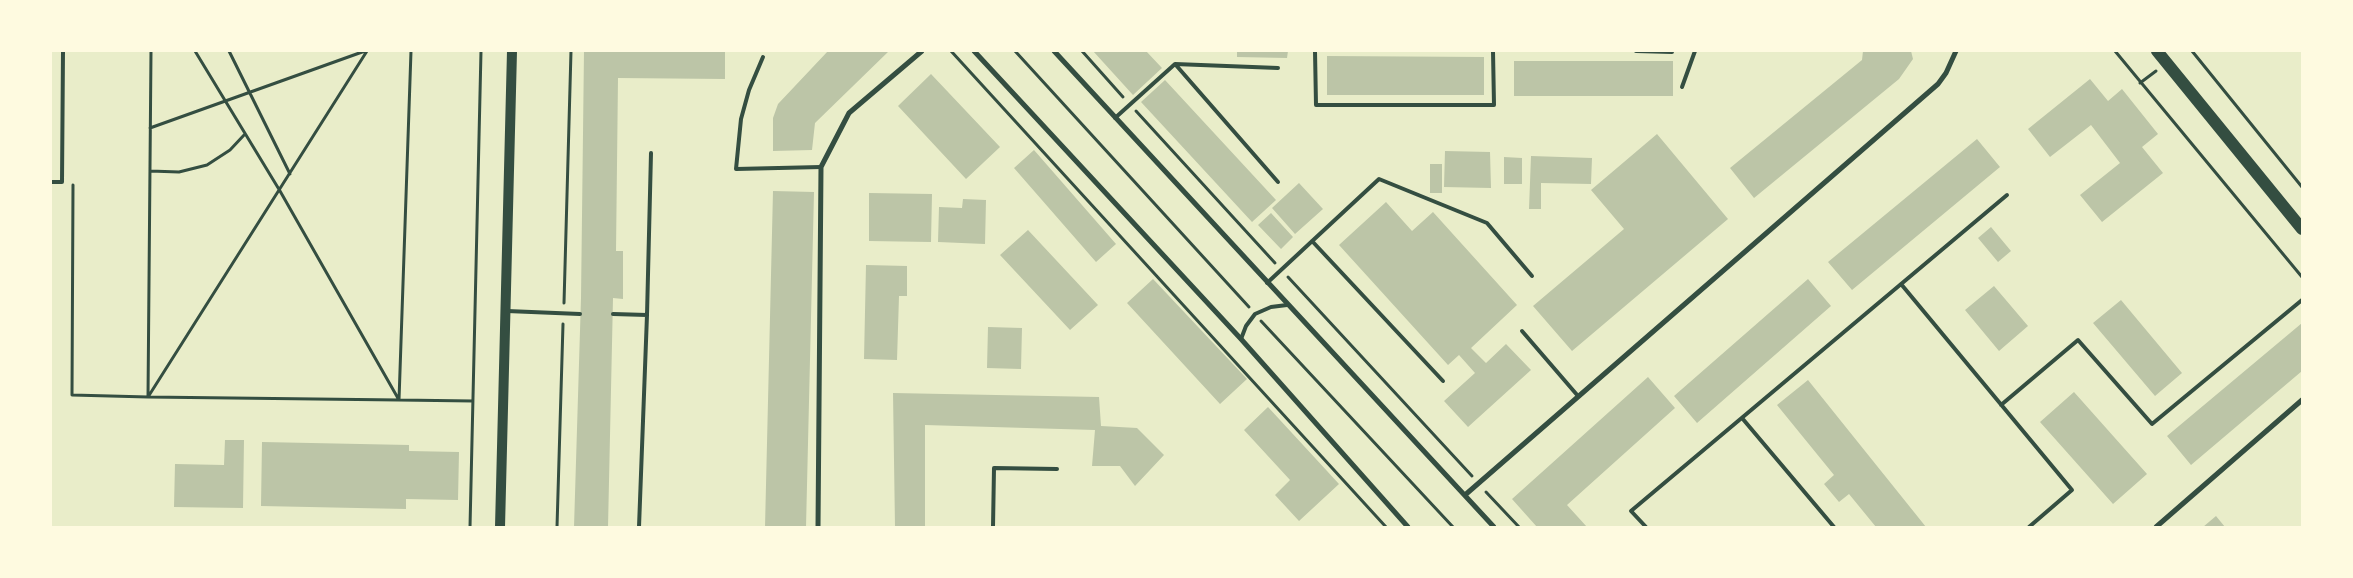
<!DOCTYPE html>
<html>
<head>
<meta charset="utf-8">
<style>
  body { margin:0 }
  #map { position:relative; width:2353px; height:578px; overflow:hidden; background:#e9edc9; font-family:"Roboto Condensed",sans-serif }
  canvas { display:block }
  .frame { position:absolute; inset:0; border:52px solid #fefae0; pointer-events:none }
</style>
</head>
<body>
<div id="map">
<canvas width="2353" height="578"></canvas>
<div class="frame"></div>
</div>
<script>
const ctx = document.querySelector('canvas').getContext('2d');
ctx.lineJoin = 'round';
function fillPath(path, color) { ctx.fillStyle = color; ctx.fill(path, 'evenodd'); }
const shape = rows => new Path2D(rows.map(r => 'M' + r).join(''));
function stroke(path, color, width, dash) { ctx.strokeStyle = color; ctx.lineWidth = width; ctx.lineCap = dash ? 'butt' : 'round'; ctx.setLineDash(dash || []); ctx.stroke(path); }
fillPath(shape([
  [584,51,725,51,725,79,618,78,616,251,623,251,623,299,613,298,608,527,574,527,581,298],
  [828,51,889,51,815,123,812,150,773,151,773,118,778,104],
  [1093,51,1146,51,1162,68,1133,95],
  [1237,51,1288,51,1287,58,1237,57],
  [1863,51,1911,51,1913,59,1899,79,1754,198,1730,168,1862,60],
  [1327,56,1484,57,1484,95,1327,95],
  [1514,61,1673,61,1673,96,1514,96],
  [931,74,1000,147,966,179,898,106],
  [2090,79,2108,101,2122,89,2158,134,2142,147,2163,173,2102,222,2080,195,2120,163,2091,125,2050,157,2028,129],
  [1165,80,1276,200,1252,222,1141,102],
  [1657,134,1728,219,1572,351,1533,306,1624,229,1591,190],
  [1977,139,2000,167,1852,290,1828,262],
  [1034,150,1116,244,1096,262,1014,168],
  [1445,151,1490,152,1491,188,1444,187],
  [1531,156,1592,158,1591,184,1541,183,1541,209,1529,209],
  [1504,157,1522,158,1522,184,1504,184],
  [1430,164,1442,164,1442,193,1430,193],
  [1299,183,1323,209,1295,234,1272,208],
  [773,191,814,192,806,527,765,527],
  [869,193,932,194,931,242,869,241],
  [963,199,986,200,985,244,938,242,939,207,962,208],
  [1386,202,1412,231,1433,212,1517,305,1471,348,1486,363,1506,344,1531,370,1468,427,1444,401,1475,373,1459,355,1448,365,1339,245],
  [1271,213,1293,237,1281,249,1258,225],
  [1991,227,2011,251,1998,262,1978,238],
  [1028,230,1098,305,1070,330,1000,255],
  [866,265,907,266,907,296,899,296,897,360,864,359],
  [1153,279,1247,379,1220,404,1127,303],
  [1808,279,1831,306,1697,423,1674,396],
  [1994,286,2028,326,1999,351,1965,310],
  [2121,300,2182,373,2155,396,2093,323],
  [2302,323,2302,371,2191,465,2167,436],
  [988,327,1022,328,1021,369,987,368],
  [1648,377,1675,408,1567,505,1587,527,1537,527,1512,499],
  [1808,380,1926,527,1876,527,1849,494,1839,502,1824,484,1834,475,1777,405],
  [2074,392,2147,474,2113,504,2040,422],
  [893,393,1099,397,1101,426,1137,428,1164,455,1135,486,1120,466,1092,466,1095,430,925,425,925,527,895,527],
  [1268,407,1339,484,1299,521,1275,495,1290,480,1244,430],
  [225,440,244,440,243,508,174,507,175,464,224,465],
  [262,442,409,445,409,451,459,452,458,500,406,499,406,509,261,506],
  [2216,516,2225,527,2203,527]
]), '#bcc5a7');
stroke(shape([
  [195,51,280,191,399,400,473,401],
  [229,51,290,174],
  [367,51,148,397,399,400,411,51],
  [951,51,1386,527],
  [1015,51,1249,307],
  [1082,51,1123,97],
  [2115,51,2302,277],
  [2192,51,2302,187],
  [2140,83,2156,71],
  [1136,111,1275,263],
  [150,128,365,51],
  [150,171,179,172,207,165,230,150,245,134],
  [73,185,72,395,148,397,151,51],
  [1288,277,1472,476],
  [564,303,571,51],
  [1261,321,1453,527],
  [1486,492,1519,527],
  [470,527,481,51],
  [557,527,563,324]
]), '#344e41', 3);
stroke(shape([
  [1315,51,1316,105,1494,105,1493,51],
  [1636,51,1672,52],
  [763,57,749,90,741,119,736,169,821,167],
  [1175,64,1278,182],
  [1682,87,1695,51],
  [1115,118,1175,64,1278,68],
  [51,182,62,182,63,51],
  [1312,241,1443,381],
  [1267,283,1379,179,1487,223,1532,276],
  [1901,284,2072,490,2029,527],
  [507,311,580,314],
  [613,314,647,315,639,527],
  [647,315,651,153],
  [1522,331,1578,396],
  [1241,339,1246,326,1255,314,1271,307,1287,305],
  [2001,405,2078,340,2152,424,2302,300],
  [1742,418,1834,527],
  [993,527,994,468,1057,469],
  [1646,527,1631,511,2007,195]
]), '#344e41', 4);
stroke(shape([
  [974,51,1241,339,1408,527],
  [1054,51,1494,527],
  [1465,495,1938,84,1946,73,1956,51],
  [818,527,821,167,849,113,922,51],
  [2156,527,2302,400]
]), '#344e41', 5);
stroke(shape([
  [500,527,512,51]
]), '#344e41', 10);
stroke(shape([
  [2157,51,2302,229]
]), '#344e41', 12);
</script>
</body>
</html>
